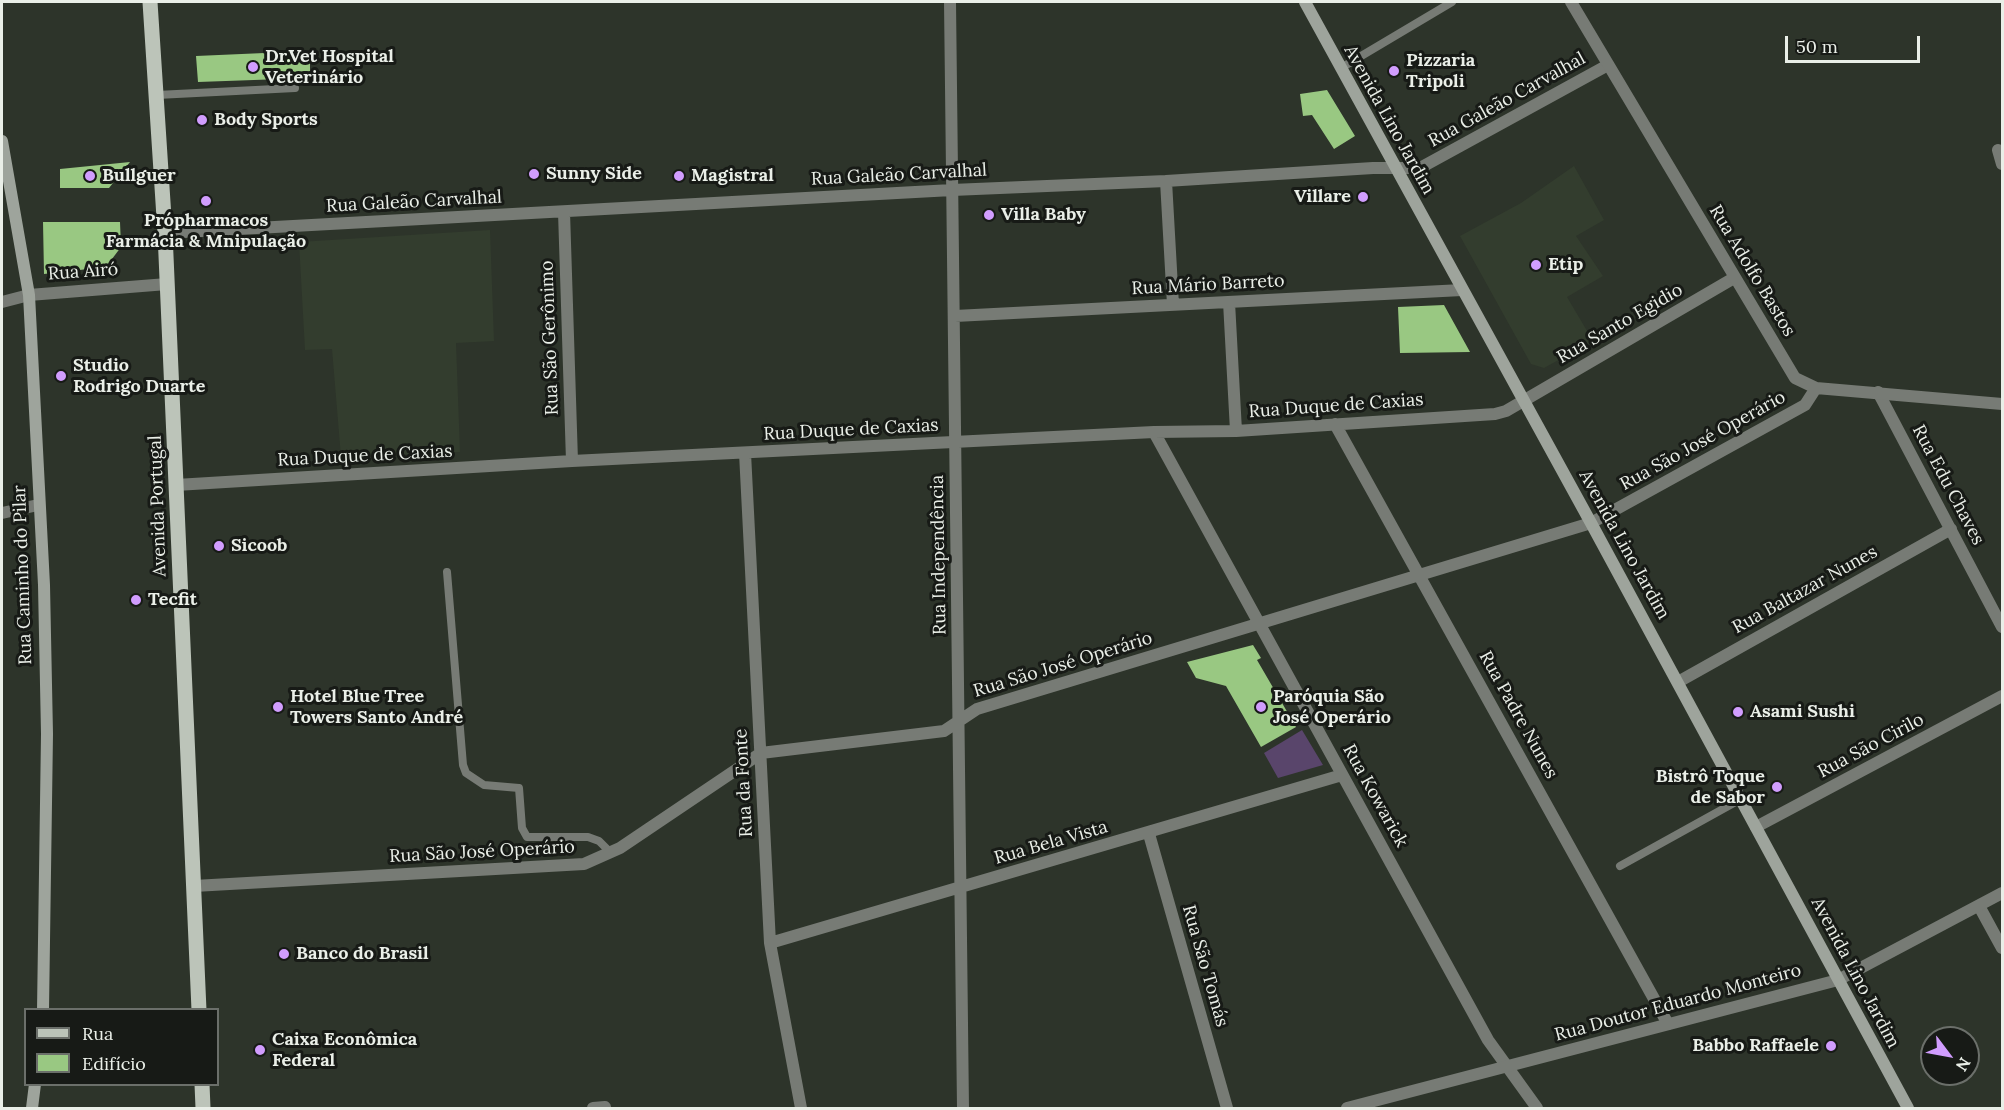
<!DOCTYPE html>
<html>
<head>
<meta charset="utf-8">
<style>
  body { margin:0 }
  #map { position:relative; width:2004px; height:1110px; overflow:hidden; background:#2d342a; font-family:Lora,serif }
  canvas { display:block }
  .frame { position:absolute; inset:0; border:3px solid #eaefe8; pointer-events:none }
  .legend { position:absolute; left:24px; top:1008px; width:195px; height:78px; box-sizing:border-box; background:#171a16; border:2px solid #6b6f6a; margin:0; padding:8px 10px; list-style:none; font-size:18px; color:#eaefe8 }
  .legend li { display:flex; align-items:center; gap:12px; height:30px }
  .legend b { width:30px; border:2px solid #6b6f6a }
  .north { position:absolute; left:1920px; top:1026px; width:60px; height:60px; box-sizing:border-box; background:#171a16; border:2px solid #6b6f6a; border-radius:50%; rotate:122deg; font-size:16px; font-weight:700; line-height:24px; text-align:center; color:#eaefe8 }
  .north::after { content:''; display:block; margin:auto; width:21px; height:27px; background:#d19dfe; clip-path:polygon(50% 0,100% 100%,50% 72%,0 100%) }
  .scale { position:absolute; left:1785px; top:36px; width:135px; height:27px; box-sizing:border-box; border:3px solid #eaefe8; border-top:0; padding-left:8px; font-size:18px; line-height:21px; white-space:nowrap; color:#eaefe8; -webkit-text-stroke:4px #171a16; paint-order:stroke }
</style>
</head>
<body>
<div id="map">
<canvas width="2004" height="1110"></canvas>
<div class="frame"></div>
<ul class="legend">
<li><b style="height:8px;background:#bcc4b9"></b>Rua</li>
<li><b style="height:16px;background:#99c882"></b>Edifício</li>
</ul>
<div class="north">N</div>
<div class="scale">50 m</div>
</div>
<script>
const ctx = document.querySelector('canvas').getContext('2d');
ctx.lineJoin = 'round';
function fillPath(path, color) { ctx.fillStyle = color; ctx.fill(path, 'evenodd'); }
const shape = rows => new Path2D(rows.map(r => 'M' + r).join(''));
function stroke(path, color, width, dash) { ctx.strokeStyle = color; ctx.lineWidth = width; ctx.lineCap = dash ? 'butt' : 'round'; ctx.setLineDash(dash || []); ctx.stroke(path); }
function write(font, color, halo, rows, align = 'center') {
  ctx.font = font + ' Lora,serif'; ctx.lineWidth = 6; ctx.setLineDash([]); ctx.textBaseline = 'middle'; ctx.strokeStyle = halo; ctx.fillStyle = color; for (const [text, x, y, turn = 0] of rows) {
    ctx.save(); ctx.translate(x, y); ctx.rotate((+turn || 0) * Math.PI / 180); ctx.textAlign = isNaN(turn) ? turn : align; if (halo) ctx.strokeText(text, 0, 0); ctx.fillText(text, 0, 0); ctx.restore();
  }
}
fillPath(shape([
  [1574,166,1604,220,1576,236,1603,276,1567,297,1593,341,1544,368,1531,364,1460,236,1521,203],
  [490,230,494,341,456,343,460,452,341,457,332,349,305,350,299,242]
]), '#333d2e');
fillPath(shape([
  [1302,730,1323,765,1278,778,1264,753]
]), '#59456b');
fillPath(shape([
  [310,51,310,78,198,82,196,56],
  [1327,90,1355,136,1334,149,1312,115,1303,116,1300,94],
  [130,162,109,188,60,188,60,169],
  [43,222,120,222,121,247,106,267,44,274],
  [1444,305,1470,352,1400,353,1398,307],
  [1253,645,1261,658,1257,660,1296,727,1261,747,1226,686,1196,678,1187,662]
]), '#99c882');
stroke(shape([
  [1341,68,1452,2],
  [157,95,295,88],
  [447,572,463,765,466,773,484,785,519,788,522,828,527,837,588,837,599,841,611,853],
  [1620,866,1741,799]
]), '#777b75', 8);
stroke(shape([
  [950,2,963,1108],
  [1998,150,2002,164],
  [1166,181,1173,305],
  [564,212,572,461],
  [165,233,952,190,1166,181,1373,168,1420,168,1608,65],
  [2,302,29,295,167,284],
  [1229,302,1236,431],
  [955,316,1462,290],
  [1878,392,2002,627],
  [1335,424,1668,1024],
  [1154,432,1488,1040,1537,1108],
  [745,453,770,943,801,1108],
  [176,485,572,461,1154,432,1236,431,1495,414,1506,411,1734,278],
  [2,513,38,505],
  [1678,682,1951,529],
  [1756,827,2002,696],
  [1149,834,1227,1108],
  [194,886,584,864,620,848,761,753,944,731,977,709,1591,523],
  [1979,906,2002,948],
  [770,943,1342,775],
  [593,1108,605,1107]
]), '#777b75', 12);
stroke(shape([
  [1571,2,1795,378,1816,388,2002,404],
  [1591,523,1805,405,1816,388],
  [1347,1108,1838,980,2002,893]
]), '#777b75', 12);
stroke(shape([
  [1305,2,1591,523,1908,1108],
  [2,141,29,295,44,585,47,734,43,1010],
  [32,1108,35,1084]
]), '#9ea49c', 12);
stroke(shape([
  [150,2,165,233,199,1010],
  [202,1084,203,1108]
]), '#bcc4b9', 15);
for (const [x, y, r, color] of [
  [253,67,6,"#d19dfe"],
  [1394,71,6,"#d19dfe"],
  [202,120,6,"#d19dfe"],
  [534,174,6,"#d19dfe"],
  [90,176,6,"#d19dfe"],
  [679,176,6,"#d19dfe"],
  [1363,197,6,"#d19dfe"],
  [206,201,6,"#d19dfe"],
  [989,215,6,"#d19dfe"],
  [1536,265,6,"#d19dfe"],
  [61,376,6,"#d19dfe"],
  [219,546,6,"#d19dfe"],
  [136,600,6,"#d19dfe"],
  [278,707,6,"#d19dfe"],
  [1261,707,6,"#d19dfe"],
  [1738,712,6,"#d19dfe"],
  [1777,787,6,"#d19dfe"],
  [284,954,6,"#d19dfe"],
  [1831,1046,6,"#d19dfe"],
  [260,1050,6,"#d19dfe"]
]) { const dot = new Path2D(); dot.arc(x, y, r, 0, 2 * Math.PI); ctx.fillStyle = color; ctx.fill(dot); stroke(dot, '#171a16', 2); }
write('bold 18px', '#eaefe8', '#171a16', [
  ["Dr.Vet Hospital",265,57],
  ["Veterinário",265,78],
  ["Pizzaria",1406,61],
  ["Tripoli",1406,82],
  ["Body Sports",214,120],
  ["Sunny Side",546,174],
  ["Bullguer",102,176],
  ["Magistral",691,176],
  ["Villare",1351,197,"right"],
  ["Villa Baby",1001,215],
  ["Própharmacos",206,221,"center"],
  ["Farmácia & Mnipulação",206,242,"center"],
  ["Etip",1548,265],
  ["Studio",73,366],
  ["Rodrigo Duarte",73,387],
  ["Sicoob",231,546],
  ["Tecfit",148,600],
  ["Hotel Blue Tree",290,697],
  ["Towers Santo André",290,718],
  ["Paróquia São",1273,697],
  ["José Operário",1273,718],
  ["Asami Sushi",1750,712],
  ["Bistrô Toque",1765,777,"right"],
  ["de Sabor",1765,798,"right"],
  ["Banco do Brasil",296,954],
  ["Caixa Econômica",272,1040],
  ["Federal",272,1061],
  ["Babbo Raffaele",1819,1046,"right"]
], 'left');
write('18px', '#eaefe8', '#171a16', [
  ["Rua Galeão Carvalhal",1507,100,-29],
  ["Avenida Lino Jardim",1389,120,61],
  ["Rua Galeão Carvalhal",899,175,-3],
  ["Rua Galeão Carvalhal",414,202,-3],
  ["Rua Adolfo Bastos",1752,271,59],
  ["Rua Airó",83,272,-4],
  ["Rua Mário Barreto",1208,285,-3],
  ["Rua Santo Egidio",1620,324,-30],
  ["Rua São Gerônimo",550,338,-92],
  ["Rua Duque de Caxias",1336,406,-4],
  ["Rua Duque de Caxias",851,430,-3],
  ["Rua São José Operário",1703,441,-29],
  ["Rua Duque de Caxias",365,456,-3],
  ["Rua Edu Chaves",1948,485,62],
  ["Avenida Portugal",158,506,-92],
  ["Avenida Lino Jardim",1624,545,61],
  ["Rua Independência",939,555,-91],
  ["Rua Caminho do Pilar",23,575,-92],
  ["Rua Baltazar Nunes",1805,590,-29],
  ["Rua São José Operário",1063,665,-17],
  ["Rua Padre Nunes",1518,715,61],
  ["Rua São Cirilo",1871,746,-28],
  ["Rua da Fonte",744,783,-93],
  ["Rua Kowarick",1375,796,61],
  ["Rua Bela Vista",1051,843,-16],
  ["Rua São José Operário",482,852,-3],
  ["Rua São Tomás",1205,966,74],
  ["Avenida Lino Jardim",1855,973,62],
  ["Rua Doutor Eduardo Monteiro",1678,1003,-15]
]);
</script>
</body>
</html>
